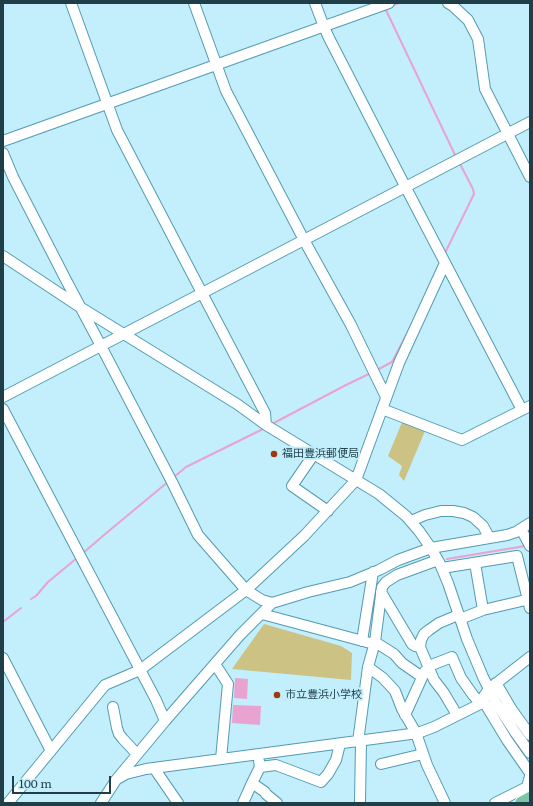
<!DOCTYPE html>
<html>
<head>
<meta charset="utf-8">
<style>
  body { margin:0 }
  #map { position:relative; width:533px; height:806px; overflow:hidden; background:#c3eefc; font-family:Literata,serif }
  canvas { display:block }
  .frame { position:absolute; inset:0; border:4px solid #1f3e48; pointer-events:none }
  .scale { position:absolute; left:12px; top:776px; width:99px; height:18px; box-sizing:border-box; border:2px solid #1f3e48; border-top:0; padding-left:5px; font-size:12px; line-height:14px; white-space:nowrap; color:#1f3e48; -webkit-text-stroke:3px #c3eefc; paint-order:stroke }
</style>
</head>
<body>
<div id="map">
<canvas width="533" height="806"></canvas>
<div class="frame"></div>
<div class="scale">100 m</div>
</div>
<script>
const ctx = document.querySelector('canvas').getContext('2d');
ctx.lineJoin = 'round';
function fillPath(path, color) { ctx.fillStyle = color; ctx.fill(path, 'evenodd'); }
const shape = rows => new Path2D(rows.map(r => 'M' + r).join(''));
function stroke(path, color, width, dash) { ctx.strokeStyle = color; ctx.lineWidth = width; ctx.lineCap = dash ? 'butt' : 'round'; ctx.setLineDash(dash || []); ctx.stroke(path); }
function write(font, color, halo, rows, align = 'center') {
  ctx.font = font + ' Literata,"Noto Sans JP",serif'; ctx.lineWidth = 4; ctx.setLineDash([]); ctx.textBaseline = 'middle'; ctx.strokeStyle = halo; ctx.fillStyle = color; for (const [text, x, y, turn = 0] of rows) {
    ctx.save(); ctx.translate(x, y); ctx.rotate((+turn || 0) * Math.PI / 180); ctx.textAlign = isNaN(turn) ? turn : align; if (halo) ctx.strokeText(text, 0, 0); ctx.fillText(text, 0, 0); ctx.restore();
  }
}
fillPath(shape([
  [403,420,425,431,404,481,399,475,402,466,388,456],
  [264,624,341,646,352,653,351,680,232,669]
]), '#ccc284');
fillPath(shape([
  [235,678,248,679,247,699,234,698],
  [233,705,261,706,260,725,232,723]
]), '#e9a3d0');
stroke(shape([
  [391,6,399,3],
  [385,8,456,157],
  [445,253,474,194,473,189,459,162],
  [377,370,392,362,410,328],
  [272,424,346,385,371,373],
  [174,477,186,467,265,428],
  [82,554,104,535,169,481],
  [447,559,525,546],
  [31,599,36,596,48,582,77,558],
  [3,622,21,608]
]), '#e9a3d0', 2);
const minor = shape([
  [71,3,117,130,202,293,265,413,266,425],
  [194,3,226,91,304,240,351,325,386,397],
  [315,3,324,27,329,38,405,186,522,410],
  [448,3,453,6,468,20,478,39,485,89,530,177],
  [3,141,389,3],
  [3,153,13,177,66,280,101,346,172,482,198,535,246,590,262,600,272,603],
  [3,256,80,307,237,404,266,425,379,494,406,516,419,531,431,548,440,564,448,583,467,639,483,677,496,703,515,732,530,753],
  [3,397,530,122],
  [3,409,156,700,165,721],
  [382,409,462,440,530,406],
  [314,454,292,486,328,511],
  [411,521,425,515,441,511,453,511,464,513,473,517,483,526,489,537],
  [521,529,530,546],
  [475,563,483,610],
  [442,568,517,556,530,608],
  [381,592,412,644,415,646,420,647],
  [262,614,374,644],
  [460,619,483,610,530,599],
  [362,641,373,572],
  [375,642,394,654,402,663,422,677],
  [530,657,489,689,484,696,484,702,507,740,530,773],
  [3,658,51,751],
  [215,664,228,684,221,759],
  [429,666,452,657,461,678,473,695,480,703],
  [368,667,383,678,395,691,402,709,416,733,427,765,445,803],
  [496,683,512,710,530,735],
  [113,707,117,728,119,734,123,739,137,754],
  [405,715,425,671],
  [457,715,444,693,434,680,420,647,421,640,424,634,429,630,439,623,458,615],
  [358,742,368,667,375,642,382,587,386,582,397,575,438,560],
  [381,764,423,754],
  [260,767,276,765,321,782,328,774,336,760,340,744],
  [154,768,178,803],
  [119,778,126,774,146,769,418,733,434,727,484,702],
  [252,783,265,792,266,794,277,803],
  [8,803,105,685,140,670,246,590,304,536,356,480,399,363,445,263],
  [101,803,116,780,165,721,240,635,272,603,308,592,350,582,379,570,398,560,431,548,507,535,516,532,530,523],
  [243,803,252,783,260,767,259,761],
  [360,803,361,741],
  [495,803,527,787,530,776]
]);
const major = shape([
  [521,803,530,798]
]);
stroke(minor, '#529bb2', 12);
stroke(major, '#fff', 14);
stroke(minor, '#fff', 10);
stroke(major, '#7dc5a7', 12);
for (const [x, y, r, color] of [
  [274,454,4,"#9e390b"],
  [277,695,4,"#9e390b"]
]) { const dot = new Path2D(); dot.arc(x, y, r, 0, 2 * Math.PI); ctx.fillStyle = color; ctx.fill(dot); stroke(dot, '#c3eefc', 1.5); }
write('11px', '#1f3e48', '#c3eefc', [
  ["福田豊浜郵便局",282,454],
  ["市立豊浜小学校",285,695]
], 'left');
</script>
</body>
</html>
